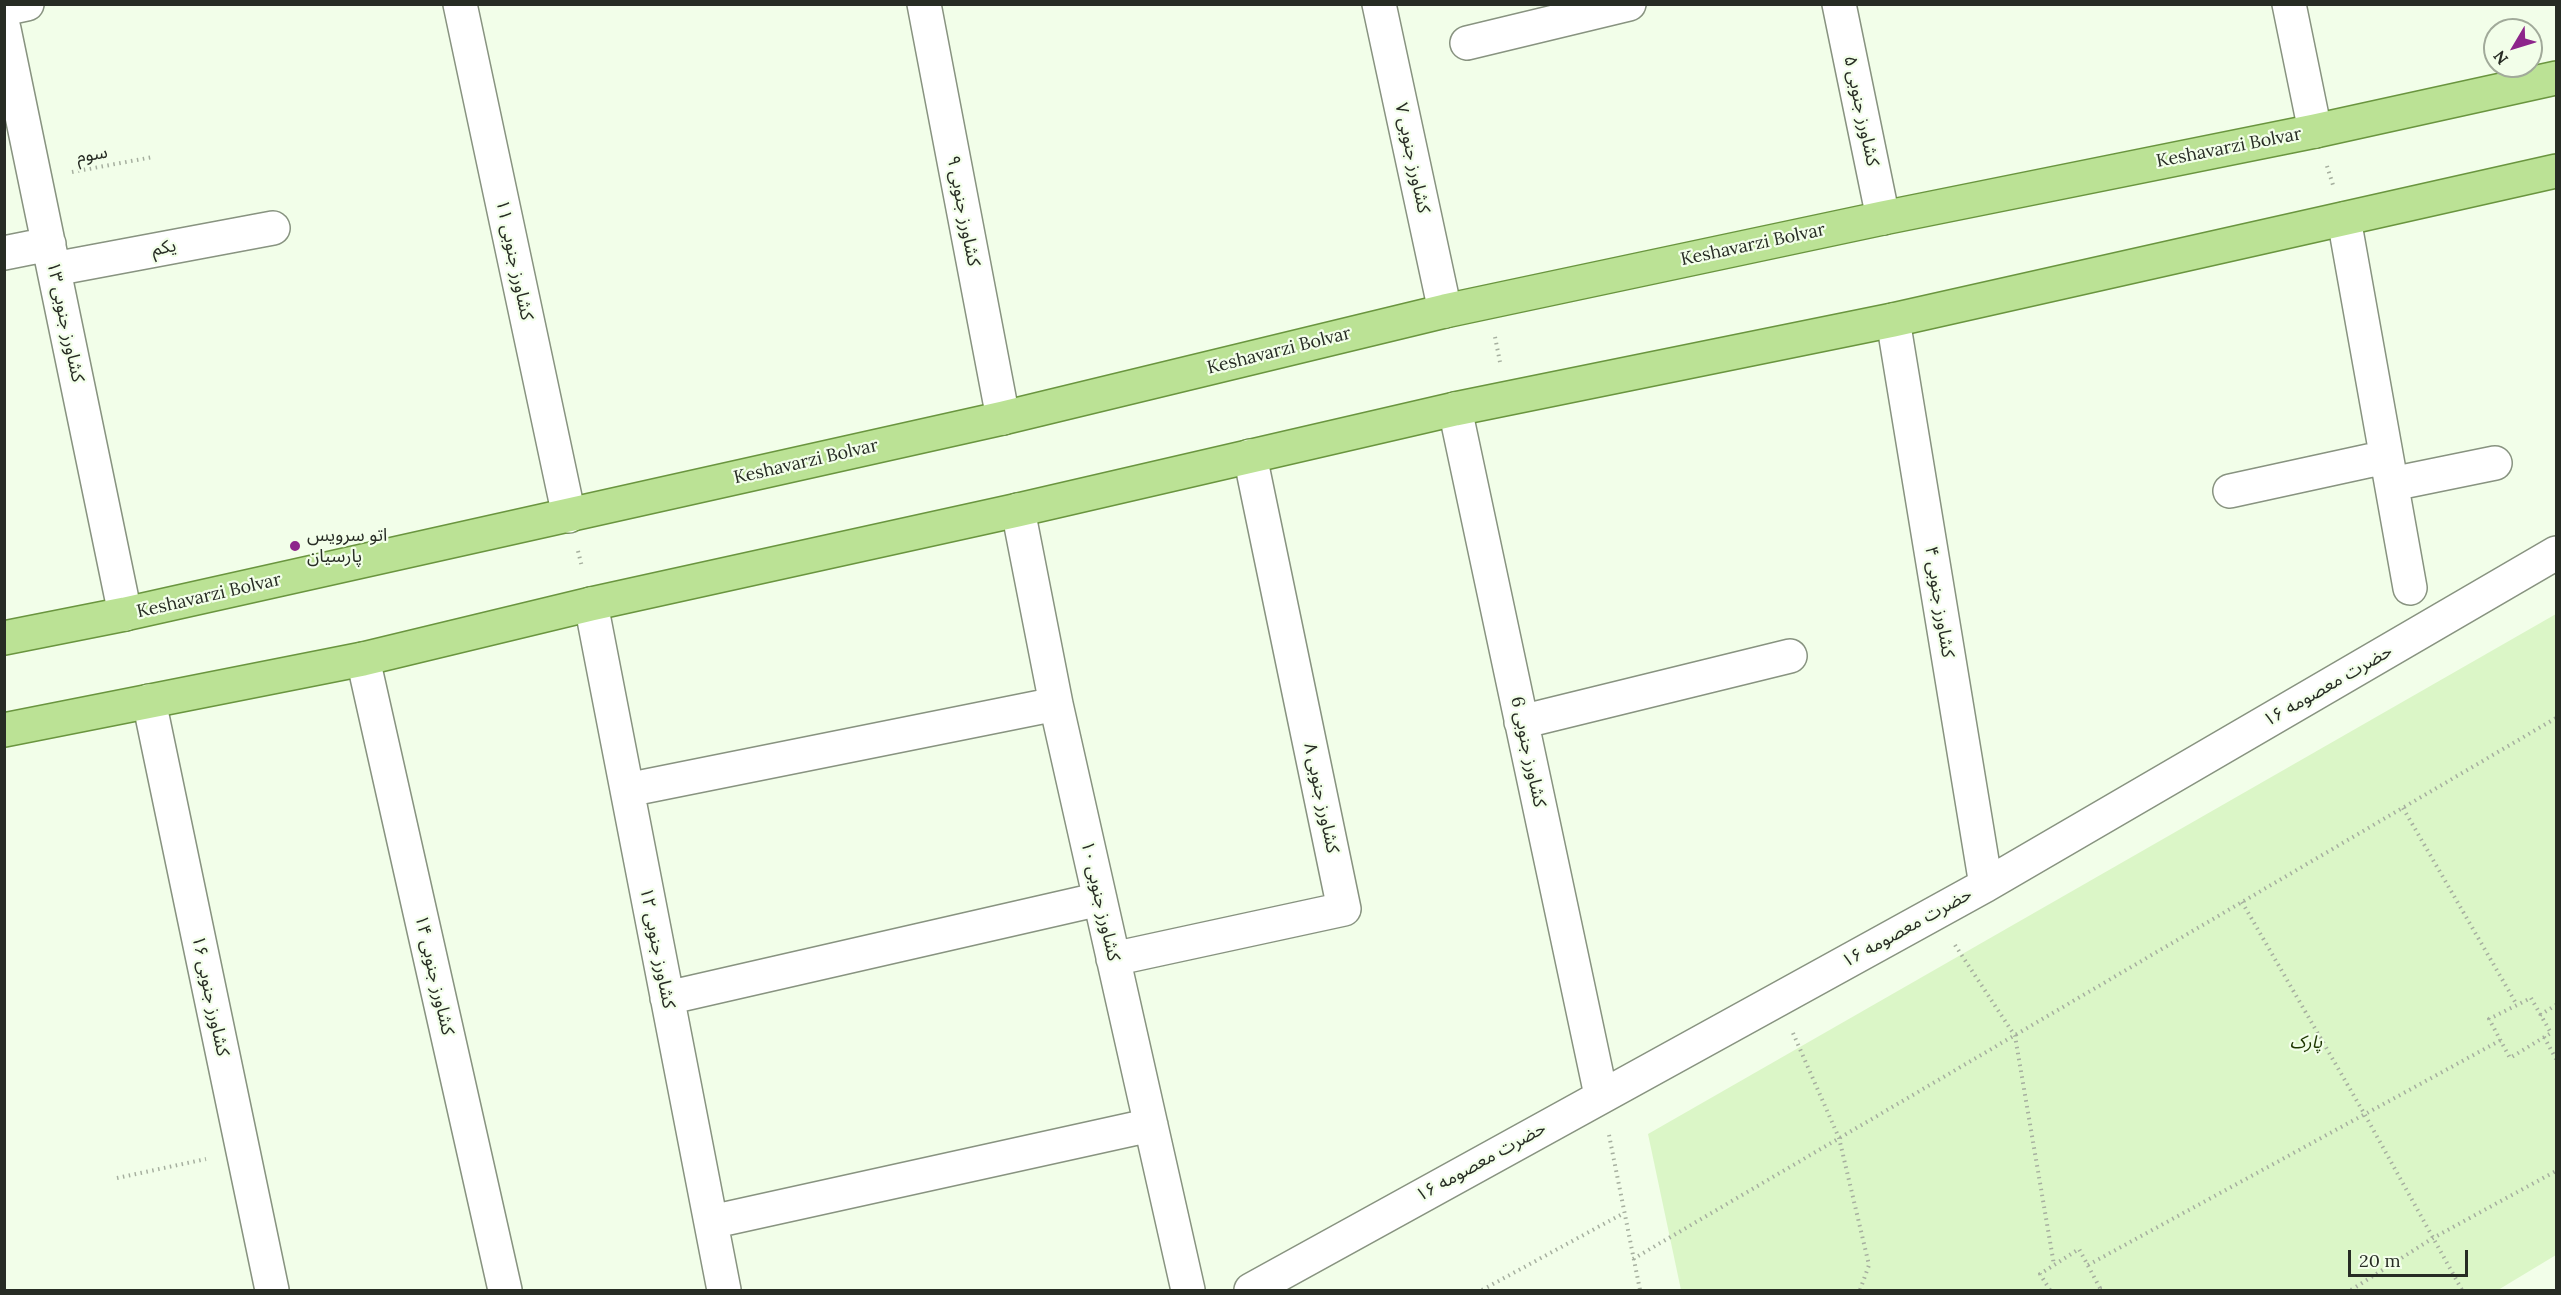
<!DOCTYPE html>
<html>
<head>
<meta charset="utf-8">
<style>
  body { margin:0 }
  #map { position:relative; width:2561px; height:1295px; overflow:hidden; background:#f2fee9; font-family:Lora,serif }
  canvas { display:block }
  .frame { position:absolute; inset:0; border:6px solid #272c24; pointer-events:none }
  .north { position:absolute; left:2483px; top:18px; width:60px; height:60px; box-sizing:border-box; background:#f2fee9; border:2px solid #a1aa9a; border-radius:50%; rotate:232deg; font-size:16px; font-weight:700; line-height:24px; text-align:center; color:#272c24 }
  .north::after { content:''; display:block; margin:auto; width:21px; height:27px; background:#8d258b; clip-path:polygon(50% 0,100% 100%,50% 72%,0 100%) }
  .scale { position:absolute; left:2348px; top:1250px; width:120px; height:27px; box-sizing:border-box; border:3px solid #272c24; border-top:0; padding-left:8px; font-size:18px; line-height:21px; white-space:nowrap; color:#272c24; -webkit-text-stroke:4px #f2fee9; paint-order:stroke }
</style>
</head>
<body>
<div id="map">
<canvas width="2561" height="1295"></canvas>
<div class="frame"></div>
<div class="north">N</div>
<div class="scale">20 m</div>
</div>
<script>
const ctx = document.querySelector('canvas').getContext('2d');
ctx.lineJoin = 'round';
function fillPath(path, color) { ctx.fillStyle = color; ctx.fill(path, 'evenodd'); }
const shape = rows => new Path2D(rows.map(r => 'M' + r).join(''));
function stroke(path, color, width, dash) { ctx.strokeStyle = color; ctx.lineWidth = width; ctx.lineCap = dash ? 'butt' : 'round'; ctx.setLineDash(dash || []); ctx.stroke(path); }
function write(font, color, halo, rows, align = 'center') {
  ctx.font = font + ' Lora,"Noto Sans Arabic",serif'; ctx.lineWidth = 4.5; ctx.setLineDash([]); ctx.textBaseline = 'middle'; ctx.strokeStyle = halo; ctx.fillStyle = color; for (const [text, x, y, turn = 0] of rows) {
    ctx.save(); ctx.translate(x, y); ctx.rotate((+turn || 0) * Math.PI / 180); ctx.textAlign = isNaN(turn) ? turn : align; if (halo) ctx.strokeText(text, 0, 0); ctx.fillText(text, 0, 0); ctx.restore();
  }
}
fillPath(shape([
  [2556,614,2556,1255,2498,1290,1681,1290,1648,1134]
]), '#dbf6c7');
const minor = shape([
  [460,4,569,516],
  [924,4,1003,418],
  [1379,4,1445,311],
  [1839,4,1883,218],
  [2289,4,2315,131],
  [4,9,27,4],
  [4,29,125,614],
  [1467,43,1629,4],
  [2344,219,2410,588],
  [4,253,49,244],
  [54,269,273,228],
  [1893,320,1986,885],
  [1455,409,1601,1095],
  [2392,484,2495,463],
  [2230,491,2386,457],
  [1018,510,1056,704,1188,1290],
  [591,604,724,1290],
  [363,659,505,1290],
  [149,701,272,1290],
  [1521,722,1790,656],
  [627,790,1056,704],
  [1113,959,1344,909,1250,456],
  [667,998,1100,899],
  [711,1222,1151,1125],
  [1251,1290,1986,885,2556,553]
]);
const major = shape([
  [4,638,125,614,1003,418,1445,311,1883,218,2315,131,2556,78],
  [4,730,363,659,591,604,1018,510,1455,409,1893,320,2556,171]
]);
stroke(minor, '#889380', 36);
stroke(major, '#6a953f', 36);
stroke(shape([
  [2327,166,2333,185],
  [72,172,153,157],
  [1495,337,1500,362],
  [578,551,582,567],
  [2403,808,2517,1005],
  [2242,902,2365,1115,2462,1290],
  [1955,945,2015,1036,2054,1265],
  [2531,998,2551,1033,2510,1058,2489,1019,2531,998],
  [2540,1015,2556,1005],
  [1793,1033,1839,1138,1869,1265,1860,1290],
  [2544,1037,2556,1059],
  [1609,1135,1640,1290],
  [117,1178,206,1159],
  [1633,1259,2556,718],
  [2088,1265,2501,1040],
  [1482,1290,1624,1213],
  [2050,1290,2040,1274,2079,1249,2100,1288,2098,1290],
  [2351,1290,2433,1238,2556,1171]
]), '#a6af9f', 4, [1.5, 4.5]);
stroke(minor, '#fff', 33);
stroke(major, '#bbe295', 33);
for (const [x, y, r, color] of [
  [295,546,6,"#8d258b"]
]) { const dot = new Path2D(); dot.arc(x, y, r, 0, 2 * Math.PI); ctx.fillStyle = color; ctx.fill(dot); stroke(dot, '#f2fee9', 2); }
write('18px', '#272c24', '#f2fee9', [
  ["کشاورز جنوبی ۵",1861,111,78],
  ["Keshavarzi Bolvar",2229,148,-11],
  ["سوم",92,155,-10],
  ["کشاورز جنوبی ۷",1412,158,78],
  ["کشاورز جنوبی ۹",963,211,79],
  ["Keshavarzi Bolvar",1753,245,-12],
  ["یکم",164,248,-11],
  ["کشاورز جنوبی ۱۱",514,260,78],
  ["کشاورز جنوبی ۱۳",65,322,78],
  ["Keshavarzi Bolvar",1279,351,-14],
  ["Keshavarzi Bolvar",806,462,-13],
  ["Keshavarzi Bolvar",209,596,-13],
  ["کشاورز جنوبی ۴",1939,602,81],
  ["حضرت معصومه ۱۶",2328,686,-30],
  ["کشاورز جنوبی 6",1528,752,78],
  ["کشاورز جنوبی ۸",1321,798,78],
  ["کشاورز جنوبی ۱۰",1100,901,77],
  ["حضرت معصومه ۱۶",1907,928,-29],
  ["کشاورز جنوبی ۱۲",657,948,79],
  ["کشاورز جنوبی ۱۴",434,975,77],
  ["کشاورز جنوبی ۱۶",210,996,78],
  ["حضرت معصومه ۱۶",1481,1162,-29]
]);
write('18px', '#272c24', '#f2fee9', [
  ["اتو سرویس",307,536],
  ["پارسیان",307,557]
], 'left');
write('italic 18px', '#1d3600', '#f2fee9', [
  ["پارک",2306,1043]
]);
</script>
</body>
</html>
